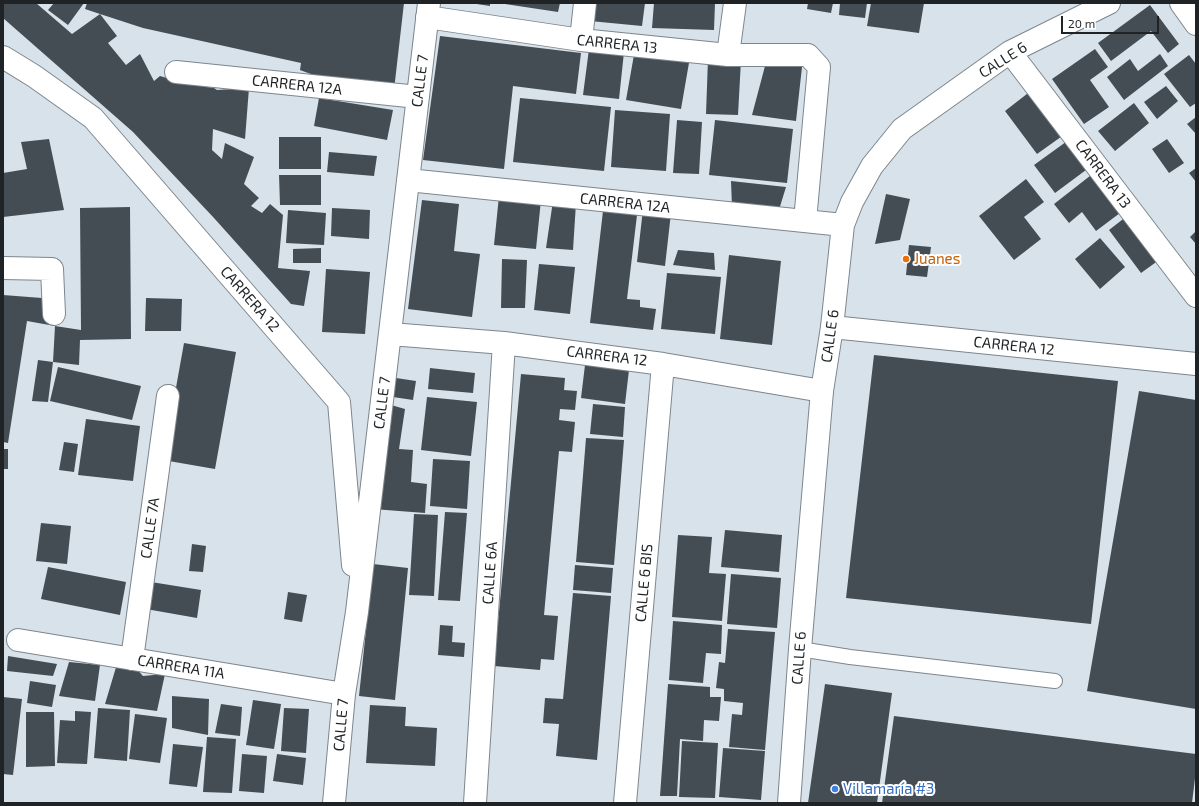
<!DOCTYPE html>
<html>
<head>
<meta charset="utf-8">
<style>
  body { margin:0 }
  #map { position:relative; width:1199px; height:806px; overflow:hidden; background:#d8e2ea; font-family:"Exo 2",sans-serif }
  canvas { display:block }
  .frame { position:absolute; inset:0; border:4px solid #1f2325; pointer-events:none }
  .scale { position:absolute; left:1061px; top:16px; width:98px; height:18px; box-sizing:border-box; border:2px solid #1f2325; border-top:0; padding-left:5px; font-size:12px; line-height:14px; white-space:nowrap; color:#1f2325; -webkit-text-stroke:3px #fff; paint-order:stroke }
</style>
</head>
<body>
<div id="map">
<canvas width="1199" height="806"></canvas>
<div class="frame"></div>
<div class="scale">20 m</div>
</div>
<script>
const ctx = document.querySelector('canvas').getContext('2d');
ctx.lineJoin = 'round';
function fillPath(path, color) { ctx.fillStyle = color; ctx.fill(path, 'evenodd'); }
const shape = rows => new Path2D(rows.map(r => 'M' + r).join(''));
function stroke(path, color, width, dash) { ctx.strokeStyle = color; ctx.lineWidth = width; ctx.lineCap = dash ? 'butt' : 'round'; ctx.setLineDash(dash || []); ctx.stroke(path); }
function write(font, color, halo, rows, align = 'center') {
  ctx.font = font + ' "Exo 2",sans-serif'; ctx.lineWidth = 4; ctx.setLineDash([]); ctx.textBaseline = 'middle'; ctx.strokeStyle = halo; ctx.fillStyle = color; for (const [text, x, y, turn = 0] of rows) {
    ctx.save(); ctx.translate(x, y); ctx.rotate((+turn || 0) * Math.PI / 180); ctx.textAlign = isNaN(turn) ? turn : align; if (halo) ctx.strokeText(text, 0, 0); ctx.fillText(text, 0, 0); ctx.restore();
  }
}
fillPath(shape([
  [3,3,36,3,72,34,100,14,85,9,87,3,404,3,394,90,332,82,300,70,301,63,143,28,100,14,117,36,108,43,126,65,140,54,154,81,160,76,187,84,214,88,217,90,249,88,245,139,213,129,212,150,222,159,225,143,254,157,244,184,259,198,251,206,262,213,270,204,283,215,278,268,310,271,304,306,291,304,214,218,133,132,3,18],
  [54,3,84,3,68,25,48,10],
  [470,3,490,3,490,6],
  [505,3,560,3,558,12,505,4],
  [593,3,645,3,642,26,590,21],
  [654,3,715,3,714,30,652,28],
  [808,3,833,3,831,13,807,9],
  [840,3,867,3,865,18,839,15],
  [871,3,924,3,919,33,867,26],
  [1150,5,1179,44,1168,53,1151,31,1111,61,1098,43],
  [440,36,581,53,576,94,513,86,504,169,423,160],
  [589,49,624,52,619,99,583,95],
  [635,49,690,57,681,109,626,100],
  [1095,49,1108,67,1090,80,1109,107,1084,124,1052,79],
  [1160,54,1168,66,1124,100,1107,77,1130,59,1138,71],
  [1189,55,1196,64,1196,103,1190,107,1164,74],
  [708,59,741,60,738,115,706,114],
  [765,66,802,67,796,121,752,115],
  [1166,86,1178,101,1157,119,1144,102],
  [1032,90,1065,134,1037,154,1005,111],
  [319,98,393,110,387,140,314,126],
  [520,98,611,107,604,171,513,162],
  [1134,103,1149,123,1115,151,1098,131],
  [615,110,670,114,666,171,611,167],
  [1196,117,1196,134,1187,124],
  [677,120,702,122,699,174,673,173],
  [715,120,793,129,787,183,709,175],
  [279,137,321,137,321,169,279,169],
  [49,139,64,210,3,217,3,173,27,169,21,142],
  [1070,139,1090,167,1055,193,1034,165],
  [1167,139,1184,163,1169,173,1152,149],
  [329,152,377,156,374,176,327,172],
  [1196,168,1196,182,1189,173],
  [1095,172,1124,210,1096,231,1082,212,1069,223,1054,204],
  [279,175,321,175,321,205,280,205],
  [1026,179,1044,202,1024,217,1041,239,1014,260,979,216],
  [731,181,786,187,778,213,732,207],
  [886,194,910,199,900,240,875,244],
  [499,196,541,200,536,249,494,245],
  [422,200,459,204,454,251,480,254,472,317,408,309],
  [553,201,576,203,573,250,546,248],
  [130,207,131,339,80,340,79,365,53,362,55,326,81,330,80,208],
  [332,208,370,210,369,239,331,236],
  [643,209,671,213,665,266,637,262],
  [288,210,326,213,324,245,286,243],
  [603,211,637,215,627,299,640,300,640,307,656,309,653,330,590,323],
  [1127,216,1159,260,1141,273,1109,230],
  [1196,231,1196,244,1190,237],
  [1100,238,1125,267,1100,289,1075,259],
  [909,245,931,247,927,277,906,275],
  [321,248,321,263,293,263,293,249],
  [678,250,714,253,715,270,673,265],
  [729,255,781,261,772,345,720,339],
  [502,259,527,260,525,308,501,308],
  [539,264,575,267,570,314,534,310],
  [326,269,370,272,365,334,322,332],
  [667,273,721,277,715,334,661,329],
  [3,295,42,298,55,326,27,321,8,443,3,442],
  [146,298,182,299,181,331,145,331],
  [184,343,236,352,215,469,163,460],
  [874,355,1118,381,1091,624,846,598],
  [38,360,53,362,48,402,32,401],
  [585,365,629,370,625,404,581,398],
  [58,367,141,386,132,420,50,401],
  [430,368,475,373,473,393,428,389],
  [521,374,565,378,564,390,577,391,575,410,560,409,559,420,575,422,572,452,559,451,544,615,558,616,554,660,541,659,540,670,494,666],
  [396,378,416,381,413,400,393,397],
  [1139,391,1196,400,1196,709,1087,691],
  [427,397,477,402,471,456,421,450],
  [593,404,625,407,623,437,590,434],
  [391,405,405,409,399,449,413,450,411,482,427,484,425,513,373,509],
  [86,419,140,426,133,481,78,475],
  [586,438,624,440,614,565,576,562],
  [64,442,78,444,74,472,59,470],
  [3,449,8,449,8,469,3,469],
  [433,459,470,461,467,509,430,506],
  [445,512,467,513,460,601,438,600],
  [414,514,438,515,434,596,409,595],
  [41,523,71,526,67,564,36,561],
  [725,530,782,535,779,572,721,567],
  [678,535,712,537,709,573,726,574,722,621,672,617],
  [192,544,206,546,203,572,189,571],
  [373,564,408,568,395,700,359,696],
  [575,565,613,568,611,593,573,590],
  [48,567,126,582,120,615,41,599],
  [731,574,781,578,777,628,727,624],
  [151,582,201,590,197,618,146,609],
  [288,592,307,595,302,622,284,619],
  [573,593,611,596,597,760,556,756,559,724,543,723,545,698,563,699],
  [673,621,722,625,721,654,706,653,703,683,669,680],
  [440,625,453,626,452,642,465,643,464,657,438,655],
  [728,629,775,632,765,750,729,747,732,714,742,715,743,703,724,701,724,689,716,688,719,662,725,663],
  [8,656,57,664,53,676,7,671],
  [69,662,100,665,95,701,59,696],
  [117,664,133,665,143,676,165,674,157,711,105,704],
  [30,681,56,685,52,707,27,703],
  [668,684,710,687,710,697,721,697,719,721,704,720,703,741,680,739,677,796,660,796],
  [825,684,892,693,877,803,808,803],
  [172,696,209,699,208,735,172,728],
  [3,697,22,699,13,775,3,774],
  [253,700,281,704,274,749,246,745],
  [221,704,242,707,240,736,215,733],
  [370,705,406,707,405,726,437,728,435,766,366,763],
  [98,708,130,710,127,761,94,758],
  [284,708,309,709,306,753,281,751],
  [75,711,91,712,87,764,57,763,60,720,75,721],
  [26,712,54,712,55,766,26,767],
  [135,714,167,718,160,763,129,759],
  [894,716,1196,754,1196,770,1192,803,882,803],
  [207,737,236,739,232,793,203,792],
  [682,741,718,743,715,798,679,797],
  [173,744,203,747,197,787,169,784],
  [723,748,765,751,761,800,719,797],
  [242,754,267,756,264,793,239,791],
  [277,754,306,758,303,785,273,781]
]), '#444d53');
const lane = shape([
  [800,649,850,657,1055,681]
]);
const street = shape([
  [1181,3,1196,24],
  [427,17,581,40,728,55,808,55,819,67,805,221],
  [581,40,585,3],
  [1010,52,1196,296],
  [728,55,735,3],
  [3,57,34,76,93,118,339,402,353,565],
  [176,72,418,97],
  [408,180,843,225],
  [3,268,52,269,54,314],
  [832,327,843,225,852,202,872,166,902,129,1010,52,1109,3],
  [390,334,504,343,663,364,822,391],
  [18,640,344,694],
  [132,659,168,396],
  [334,803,344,694,357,612,429,3],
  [475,803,504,343],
  [625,803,663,364]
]);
const secondary = shape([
  [789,803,800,649,822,391,832,327,1196,364]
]);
stroke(lane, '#7d868d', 16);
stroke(street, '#7d868d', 24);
stroke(secondary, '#7d868d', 24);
stroke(lane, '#fff', 14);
stroke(street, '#fff', 22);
stroke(secondary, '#fff', 22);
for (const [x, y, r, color] of [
  [906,259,4,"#e8710a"],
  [835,789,4,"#3f7fe0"]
]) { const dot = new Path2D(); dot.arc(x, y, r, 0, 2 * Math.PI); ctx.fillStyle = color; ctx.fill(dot); stroke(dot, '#fff', 1.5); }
write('15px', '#1f2325', '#fff', [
  ["CARRERA 13",617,44,6],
  ["CALLE 6",1003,60,-32],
  ["CALLE 7",420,81,-83],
  ["CARRERA 12A",297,85,6],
  ["CARRERA 13",1103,174,53],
  ["CARRERA 12A",625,203,6],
  ["CARRERA 12",250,299,49],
  ["CALLE 6",830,336,-82],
  ["CARRERA 12",1014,346,6],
  ["CARRERA 12",607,356,7],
  ["CALLE 7",382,403,-83],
  ["CALLE 7A",150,528,-82],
  ["CALLE 6A",490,573,-86],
  ["CALLE 6 BIS",644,583,-85],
  ["CALLE 6",799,658,-86],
  ["CARRERA 11A",181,667,9],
  ["CALLE 7",341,725,-85]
]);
write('15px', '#c56008', '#fff', [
  ["Juanes",914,259]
], 'left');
write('15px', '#366cbe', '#fff', [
  ["Villamaría #3",843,789]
], 'left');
</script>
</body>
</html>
